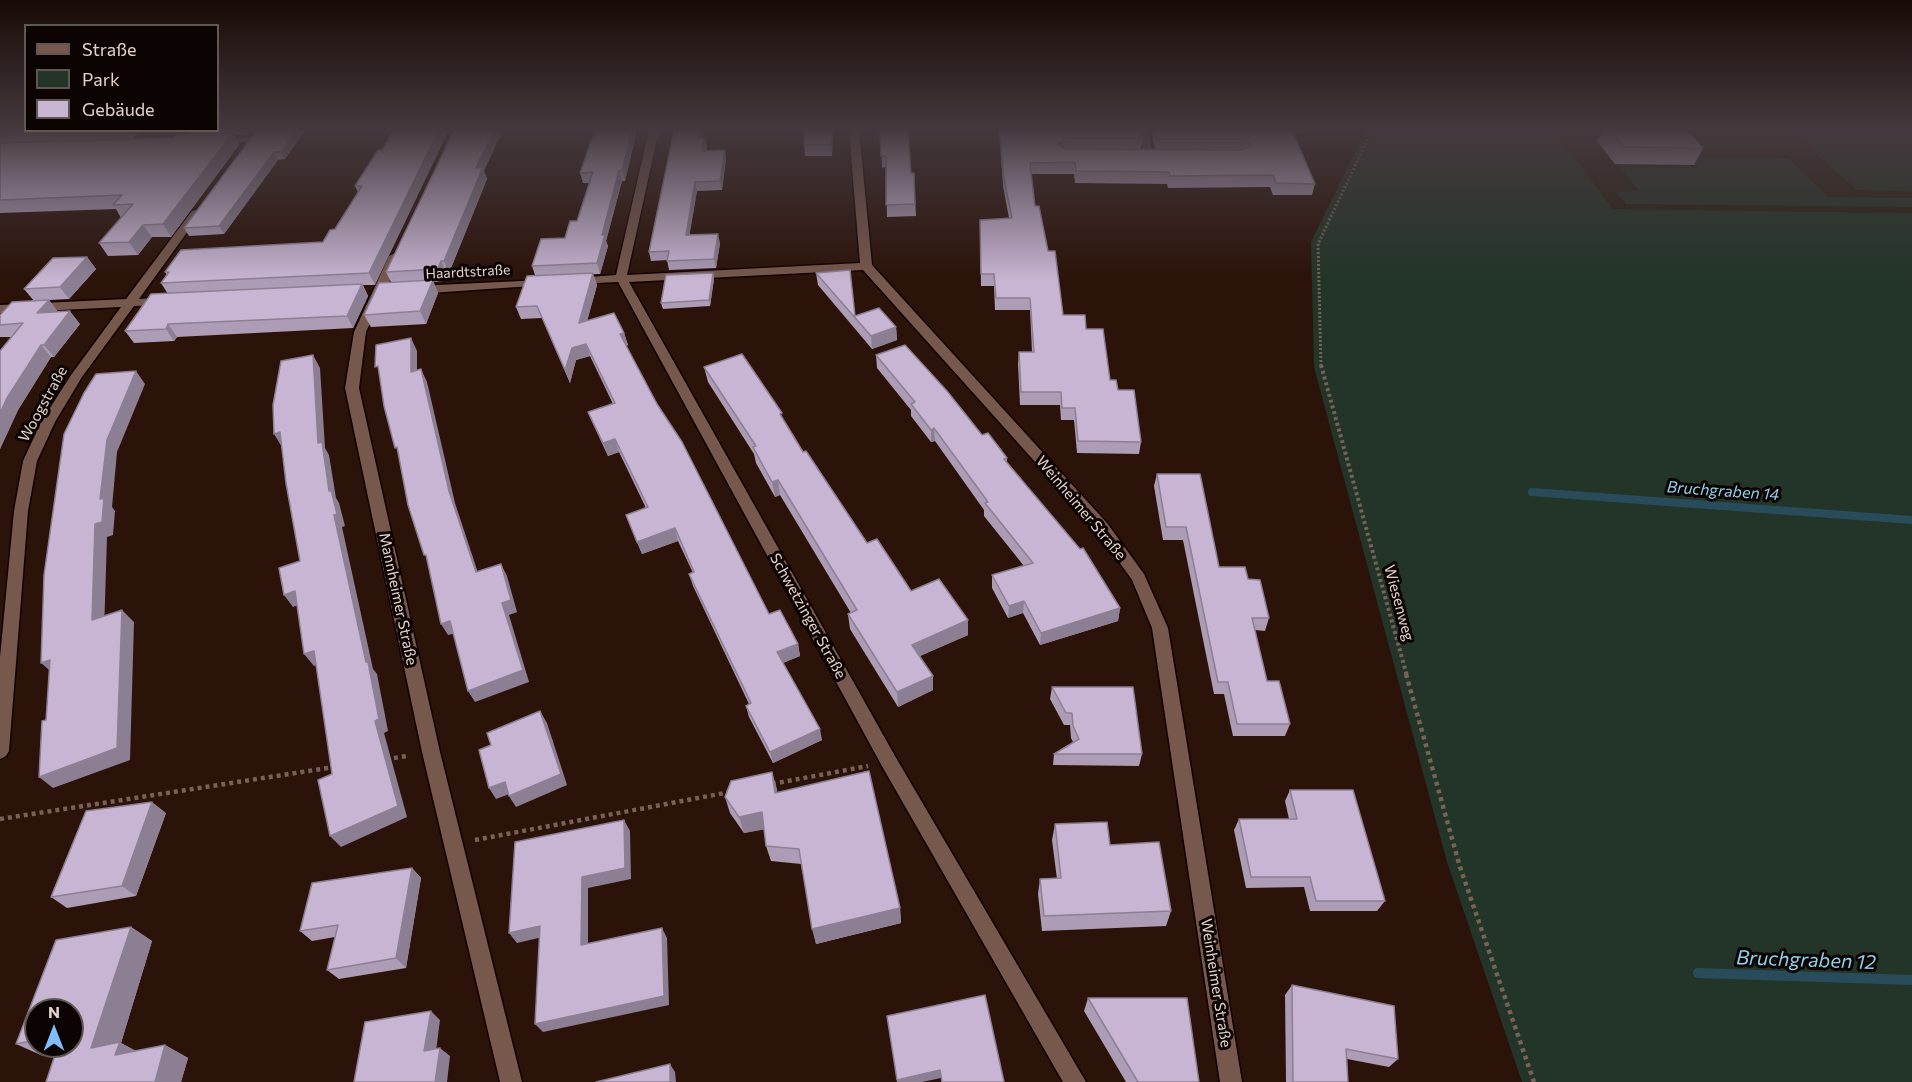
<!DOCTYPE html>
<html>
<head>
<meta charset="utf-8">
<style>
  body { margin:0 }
  #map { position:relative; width:1912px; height:1082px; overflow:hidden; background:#2b1309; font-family:Commissioner,sans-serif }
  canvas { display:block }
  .legend { position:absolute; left:24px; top:24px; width:195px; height:108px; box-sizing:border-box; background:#0c0402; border:2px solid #625652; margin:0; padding:8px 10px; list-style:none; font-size:18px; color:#e4d2cb }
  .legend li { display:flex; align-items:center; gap:12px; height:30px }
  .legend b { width:30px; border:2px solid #625652 }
  .north { position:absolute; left:24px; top:998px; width:60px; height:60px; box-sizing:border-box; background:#0c0402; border:2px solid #625652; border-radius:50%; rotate:0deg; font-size:16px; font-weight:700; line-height:24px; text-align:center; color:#e4d2cb }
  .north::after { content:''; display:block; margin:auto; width:21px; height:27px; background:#80bdfa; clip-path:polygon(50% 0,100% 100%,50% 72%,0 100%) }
</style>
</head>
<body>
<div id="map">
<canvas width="1912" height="1082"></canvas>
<ul class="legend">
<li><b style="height:8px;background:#76584c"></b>Straße</li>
<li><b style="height:16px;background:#233528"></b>Park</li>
<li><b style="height:16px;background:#c8b5d3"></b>Gebäude</li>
</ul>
<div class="north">N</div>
</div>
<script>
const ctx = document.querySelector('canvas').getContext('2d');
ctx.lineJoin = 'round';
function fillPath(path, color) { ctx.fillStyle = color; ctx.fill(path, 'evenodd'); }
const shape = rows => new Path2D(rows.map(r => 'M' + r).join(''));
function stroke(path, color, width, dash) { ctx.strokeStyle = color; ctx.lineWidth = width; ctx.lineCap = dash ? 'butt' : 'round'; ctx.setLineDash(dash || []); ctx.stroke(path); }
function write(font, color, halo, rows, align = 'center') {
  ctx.font = font + ' Commissioner,sans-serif'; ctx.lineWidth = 6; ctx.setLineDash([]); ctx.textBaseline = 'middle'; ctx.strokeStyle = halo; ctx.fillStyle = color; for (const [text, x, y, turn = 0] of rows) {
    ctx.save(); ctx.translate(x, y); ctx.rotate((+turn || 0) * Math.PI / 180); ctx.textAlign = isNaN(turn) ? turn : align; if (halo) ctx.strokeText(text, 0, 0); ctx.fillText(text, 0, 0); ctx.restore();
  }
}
fillPath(shape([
  [1554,130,1912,130,1912,213,1613,209]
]), '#292010');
fillPath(shape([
  [1366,130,1554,130,1613,209,1912,213,1912,1082,1522,1082,1447,862,1314,367,1311,242],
  [1789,130,1912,130,1912,191,1857,190],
  [1688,157,1788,158,1828,197,1912,198,1912,207,1626,204,1616,192,1639,191,1620,167,1697,168]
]), '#233528');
stroke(shape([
  [1532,492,1912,520]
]), '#294c5b', 8);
stroke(shape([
  [1698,973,1912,980]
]), '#294c5b', 10);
const minor = shape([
  [649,130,659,130,627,275,860,263,849,130,859,130,872,265,1107,523,1144,574,1168,628,1242,1082,1220,1082,1152,628,1132,580,1097,531,863,270,629,282,895,756,1086,1082,1063,1082,883,768,618,282,575,284,569,281,575,278,616,275,649,130],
  [1139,130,1149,130,1153,157,1144,155,1139,130],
  [252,137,257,140,255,142,219,145,214,142,219,139,252,137],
  [196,210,201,213,139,299,165,297,171,301,165,305,134,306,82,377,55,422,37,461,28,511,9,751,6,756,0,759,0,657,14,511,23,461,41,422,71,375,121,307,0,313,0,305,126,299,192,211,196,210],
  [395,253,401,256,366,332,359,388,440,752,522,1082,500,1082,422,752,345,388,354,332,389,256,395,253],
  [542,280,548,283,546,285,416,294,410,290,416,286,542,280]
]);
stroke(minor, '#120100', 3);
stroke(shape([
  [1321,366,1318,244,1372,130]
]), '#776158', 3, [2, 2]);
stroke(shape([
  [1321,365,1407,676]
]), '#776158', 4, [3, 3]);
stroke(shape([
  [1406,674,1460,867,1534,1082],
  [386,759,408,756],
  [772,784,868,766],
  [0,819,334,767],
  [475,840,730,792]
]), '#776158', 4.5, [4, 4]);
fillPath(minor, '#76584c');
fillPath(shape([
  [0,130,140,130,132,139,174,138,192,135,189,130,252,130,248,135,234,135,239,145,171,237,152,237,138,255,108,256,99,243,121,218,116,209,0,213],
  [257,130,305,130,285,159,278,160,224,234,189,236,184,228],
  [637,130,625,181,622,181,606,241,608,246,600,274,593,274,597,285,587,321,624,333,628,345,626,346,769,614,798,644,800,656,783,663,822,740,773,763,749,717,746,706,749,704,693,586,689,574,693,573,678,541,642,554,626,515,646,508,619,452,608,456,593,424,588,412,613,404,590,356,576,360,570,383,542,318,521,319,516,307,535,275,532,266,565,238,577,221,589,183,583,183,580,173],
  [674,130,704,130,702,138,705,137,707,146,706,151,726,159,722,190,697,191,689,235,720,243,716,268,669,270,667,260,651,261,649,252],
  [804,130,833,130,832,156,805,156,804,145],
  [880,130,911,173,914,173,916,216,887,217,886,167,882,168],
  [999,130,1141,130,1143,138,1141,149,1155,149,1151,130,1302,130,1302,132,1293,132,1315,184,1312,195,1273,195,1270,187,1168,188,1167,184,1075,183,1074,174,1031,174,1035,206,1048,251,1063,315,1086,329,1110,380,1118,390,1141,442,1139,454,1077,453,1074,420,1061,420,1060,405,1020,405,1018,364,1019,352,1032,352,1030,310,995,310,994,286,981,286,980,220,1009,218,1003,186],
  [1603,130,1687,130,1703,148,1694,165,1615,164,1597,141],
  [382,150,375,285,363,285,368,296,353,328,177,337,174,341,134,343,125,331,168,294,161,283,167,275,165,272,323,242,335,229,358,192,355,186],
  [484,171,487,179,449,273,446,273,443,281,433,282,438,293,426,324,371,327,364,315,391,282,386,272],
  [87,257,96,269,69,299,49,300,58,312,80,324,54,357,51,357,18,410,0,449,0,351,12,337,0,337,0,315,34,301,24,289],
  [713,273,714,279,710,306,663,309,661,303],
  [816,273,855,316,896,327,897,340,872,349,818,285],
  [876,355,982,435,1007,458,1007,463,1120,608,1118,621,1040,645,1023,613,1008,618,992,588,992,575,1024,566,984,516,984,510,935,441,931,442,911,416,911,410,877,368],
  [704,367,784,421,803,452,867,543,911,591,968,635,920,656,933,690,898,707,850,629,848,614,851,613,780,495,775,497,756,463,754,454,708,382],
  [1157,474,1219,567,1248,579,1269,618,1265,631,1255,630,1267,681,1290,724,1285,736,1233,736,1224,694,1214,694,1183,540,1163,540,1154,486],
  [1052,687,1142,754,1139,766,1053,765,1054,754,1073,742,1071,738,1070,725,1064,725,1050,699],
  [772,772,777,792,900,908,901,923,816,944,801,864,771,861,766,846,764,829,744,833,730,813,725,797],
  [1290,790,1385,901,1377,911,1310,911,1304,887,1246,888,1234,830,1239,819,1289,819,1285,801],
  [166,813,136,896,67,908,51,897],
  [1055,824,1110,845,1171,911,1166,926,1042,931,1038,894,1040,879,1057,879,1052,840],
  [412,868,421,878,406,968,339,979,327,970,335,937,312,941,300,931],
  [131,927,152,941,121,1043,136,1051,165,1045,188,1058,181,1082,46,1082,55,1054,43,1056,16,1044,56,940],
  [36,1010,72,1010,72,1046,36,1046],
  [1292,985,1398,1059,1389,1067,1347,1059,1348,1082,1286,1082,1285,995],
  [1088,998,1199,1082,1126,1082,1084,1011]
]), '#ac9cb5');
fillPath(shape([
  [126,130,140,130,132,139],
  [245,130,252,130,248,135],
  [296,130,305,130,285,159,281,152],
  [439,130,449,130,375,285,369,273],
  [494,130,503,130,484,171,487,179,449,273,444,261,476,168],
  [632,130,637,130,625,181,622,170],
  [700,130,704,130,700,146,698,138],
  [832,130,833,130,832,156,831,145],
  [233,133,239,145,171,237,163,224],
  [705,137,707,146,704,160,702,151],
  [1065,138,1064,150,1058,144],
  [725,150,726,159,722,190,720,181],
  [274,152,278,160,224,234,219,226],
  [619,171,622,181,606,241,608,246,600,274,597,263,602,235],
  [695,182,697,191,688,244,686,235],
  [143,225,152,237,138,255,129,242],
  [718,234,720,243,716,268,714,259],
  [87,257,96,269,69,299,60,287],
  [441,261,446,273,443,281,438,269],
  [593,273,597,285,583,336,579,323],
  [713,273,714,279,710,306,709,300],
  [433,280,438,293,426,324,420,311],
  [362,284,368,296,353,328,347,316],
  [49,300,58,312,37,313],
  [70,311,80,324,54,357,44,345],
  [168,324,177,337,174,341,166,329],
  [896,327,897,340,872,349,871,336],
  [624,333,628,345,623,347,620,334],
  [411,338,417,351,417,384,411,372],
  [586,344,590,356,576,360,570,383,565,370,572,348],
  [41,345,51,357,18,410,0,449,0,413,7,398],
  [313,355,320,368,325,448,329,455,336,498,339,503,345,526,342,527,373,669,377,674,388,731,384,733,407,817,341,847,330,836,375,721,366,662,318,443],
  [421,369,427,382,455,503,482,585,476,572,449,491],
  [136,371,145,384,117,452,112,507,115,511,113,535,107,537,104,632,92,620,95,524,100,499,107,440],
  [934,428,935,441,931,442,931,430],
  [280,432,282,447,274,434],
  [615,439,619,452,608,456,603,443],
  [778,480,780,495,775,497,772,482],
  [675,528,678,541,642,554,637,542],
  [501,564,507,576,517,612,509,615,529,682,475,702,468,691,502,603],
  [295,591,304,603,293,607,284,595],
  [1024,601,1023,613,1008,618,1009,606],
  [1120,608,1118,621,1040,645,1041,633],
  [122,610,134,622,130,760,53,788,39,777],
  [968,620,968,635,913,659,912,645],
  [450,621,457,633,448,635,441,624],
  [798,644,800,656,780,664,777,652],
  [314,651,323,663,314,666,304,654],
  [50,660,55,675,41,663],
  [933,676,933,690,898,707,897,692],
  [540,711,547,723,567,785,516,807,509,796],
  [820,729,822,740,773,763,770,752],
  [772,772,777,789,779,809,775,793],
  [505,782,512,793,496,799,489,788],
  [152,802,166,813,136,896,122,886],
  [762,812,767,829,744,833,739,817],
  [624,820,630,831,631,879,588,888,588,954,581,945,582,877],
  [412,868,421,878,406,968,396,958],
  [900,908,901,923,816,944,812,929],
  [540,926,547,936,517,943,509,933],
  [131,927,152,941,121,1043,143,1055,117,1056,91,1048],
  [662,928,667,938,669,1005,543,1032,535,1024],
  [431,1011,440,1020,435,1059,424,1051],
  [165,1045,188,1058,181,1082,155,1082],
  [440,1048,450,1056,447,1082,435,1082],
  [670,1064,675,1072,676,1082,670,1082],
  [940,1070,941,1078,922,1082,897,1082,897,1080]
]), '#8c7f94');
const building = shape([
  [0,130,39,130,0,132,0,130],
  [257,130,296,130,281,152,274,152,219,226,184,228,257,130],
  [394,130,439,130,369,273,161,283,169,272,165,272,181,250,323,242,330,230,335,229,362,186,355,186,378,150,382,150,394,130],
  [454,130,494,130,476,168,483,167,444,261,441,261,438,269,386,272,454,130],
  [595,130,632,130,622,170,619,171,602,235,605,235,597,263,532,266,541,239,565,238,570,221,577,221,593,172,580,173,595,130],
  [674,130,700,130,698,138,705,137,702,151,725,150,720,181,695,182,686,235,718,234,714,259,667,261,669,251,649,252,674,130],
  [804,130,832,130,831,145,804,145,804,130],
  [880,130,908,130,911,173,914,173,915,204,886,205,886,156,881,156,880,130],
  [1000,130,1141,130,1143,138,1065,138,1058,144,1065,149,1243,150,1251,145,1243,139,1157,139,1155,130,1292,130,1315,184,1276,183,1273,175,1170,176,1169,172,1076,171,1075,162,1030,163,1035,206,1039,206,1048,251,1055,251,1063,315,1085,315,1086,329,1103,329,1110,380,1116,380,1118,390,1134,390,1141,442,1078,441,1075,408,1062,408,1061,392,1021,392,1019,352,1034,352,1030,298,996,298,994,274,981,274,980,220,1012,218,1003,174,1000,130],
  [1611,130,1687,130,1703,148,1624,147,1611,130],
  [233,133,163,224,143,225,129,242,99,243,133,204,113,205,122,195,0,200,0,143,174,138,177,135,233,133],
  [87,257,60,287,24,289,53,258,87,257],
  [850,270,855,316,879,308,896,327,871,336,816,273,850,270],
  [593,273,579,323,614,313,624,333,620,334,657,404,682,442,769,614,780,610,798,644,777,652,820,729,770,752,746,706,751,703,689,574,694,572,675,528,637,542,626,515,648,507,615,439,603,443,588,412,615,403,586,344,572,348,565,370,537,306,516,307,527,276,593,273],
  [713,273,709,300,661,303,666,275,713,273],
  [433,280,420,311,364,315,379,283,433,280],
  [362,284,347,316,168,324,166,329,125,331,151,294,362,284],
  [49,300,37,313,70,311,44,345,41,345,7,398,0,413,0,351,23,323,0,325,0,315,12,302,49,300],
  [411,338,411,372,421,369,449,491,476,572,501,564,511,600,502,603,523,670,468,691,450,621,441,624,426,555,424,555,408,505,397,447,395,448,384,406,378,366,375,367,376,345,411,338],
  [905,345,947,391,982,435,988,433,1007,458,1004,459,1080,549,1083,548,1120,608,1041,633,1024,601,1009,606,992,575,1033,563,985,503,988,502,934,428,931,430,911,404,915,402,876,355,905,345],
  [742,354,782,413,780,414,803,452,806,451,867,543,877,539,911,591,939,579,968,620,912,645,933,676,897,692,848,614,857,610,778,480,772,482,753,447,756,446,704,367,742,354],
  [313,355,318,443,322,442,329,491,331,490,337,514,334,515,366,662,368,662,379,719,375,721,398,806,330,836,318,780,332,774,314,651,304,654,295,591,284,595,279,568,300,561,286,483,280,432,274,434,273,405,281,361,313,355],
  [136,371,107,440,100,499,104,498,102,522,95,524,92,620,122,610,117,748,39,777,42,721,46,720,50,660,41,663,44,575,64,434,84,393,96,374,136,371],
  [1157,474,1200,474,1219,567,1245,567,1248,579,1260,580,1269,618,1252,618,1267,681,1279,681,1290,724,1237,724,1228,682,1218,682,1186,527,1166,527,1157,474],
  [1052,687,1133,687,1142,754,1054,754,1079,739,1073,726,1072,713,1066,713,1052,687],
  [540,711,561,774,509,796,505,782,489,788,479,750,491,745,487,733,540,711],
  [869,771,900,908,812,929,799,849,766,846,762,812,739,817,725,797,731,781,772,772,775,793,869,771],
  [1290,790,1353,790,1385,901,1316,901,1310,877,1251,877,1239,819,1297,819,1290,790],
  [152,802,122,886,51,897,86,811,152,802],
  [624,820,625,868,582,877,581,945,662,928,664,996,535,1024,540,926,509,933,515,842,624,820],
  [1107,822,1110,845,1159,842,1171,911,1044,916,1040,879,1061,878,1055,824,1107,822],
  [412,868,396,958,327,970,338,925,300,931,312,883,412,868],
  [131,927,91,1048,120,1042,115,1055,165,1045,155,1082,46,1082,58,1046,72,1046,72,1010,36,1010,36,1040,16,1044,56,940,131,927],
  [1292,985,1394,1006,1398,1059,1346,1049,1348,1082,1293,1082,1292,985],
  [985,995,1004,1082,942,1082,940,1070,897,1080,887,1016,985,995],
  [1088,998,1187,998,1199,1082,1138,1082,1088,998],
  [431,1011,424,1051,440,1048,435,1082,354,1082,365,1022,431,1011],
  [670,1064,670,1082,596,1082,670,1064]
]);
fillPath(building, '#c8b5d3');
stroke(building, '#8c7f94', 1.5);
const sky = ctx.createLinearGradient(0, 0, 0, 281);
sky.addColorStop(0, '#180a05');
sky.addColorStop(0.46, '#44393e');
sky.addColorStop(1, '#44393e00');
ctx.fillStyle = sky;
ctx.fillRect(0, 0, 1912, 281);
write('14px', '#e4d2cb', '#0c0402', [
  ["Haardtstraße",468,272,-3]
]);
write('15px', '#e4d2cb', '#0c0402', [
  ["Woogstraße",43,404,-61],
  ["Weinheimer Straße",1081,508,50],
  ["Mannheimer Straße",398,599,78],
  ["Wiesenweg",1399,603,75],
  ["Schwetzinger Straße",808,616,61],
  ["Weinheimer Straße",1216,983,81]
]);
write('italic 16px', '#8ecfec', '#0c0402', [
  ["Bruchgraben 14",1723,491,4]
]);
write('italic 20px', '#8ecfec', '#0c0402', [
  ["Bruchgraben 12",1806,960,2]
]);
</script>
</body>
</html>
